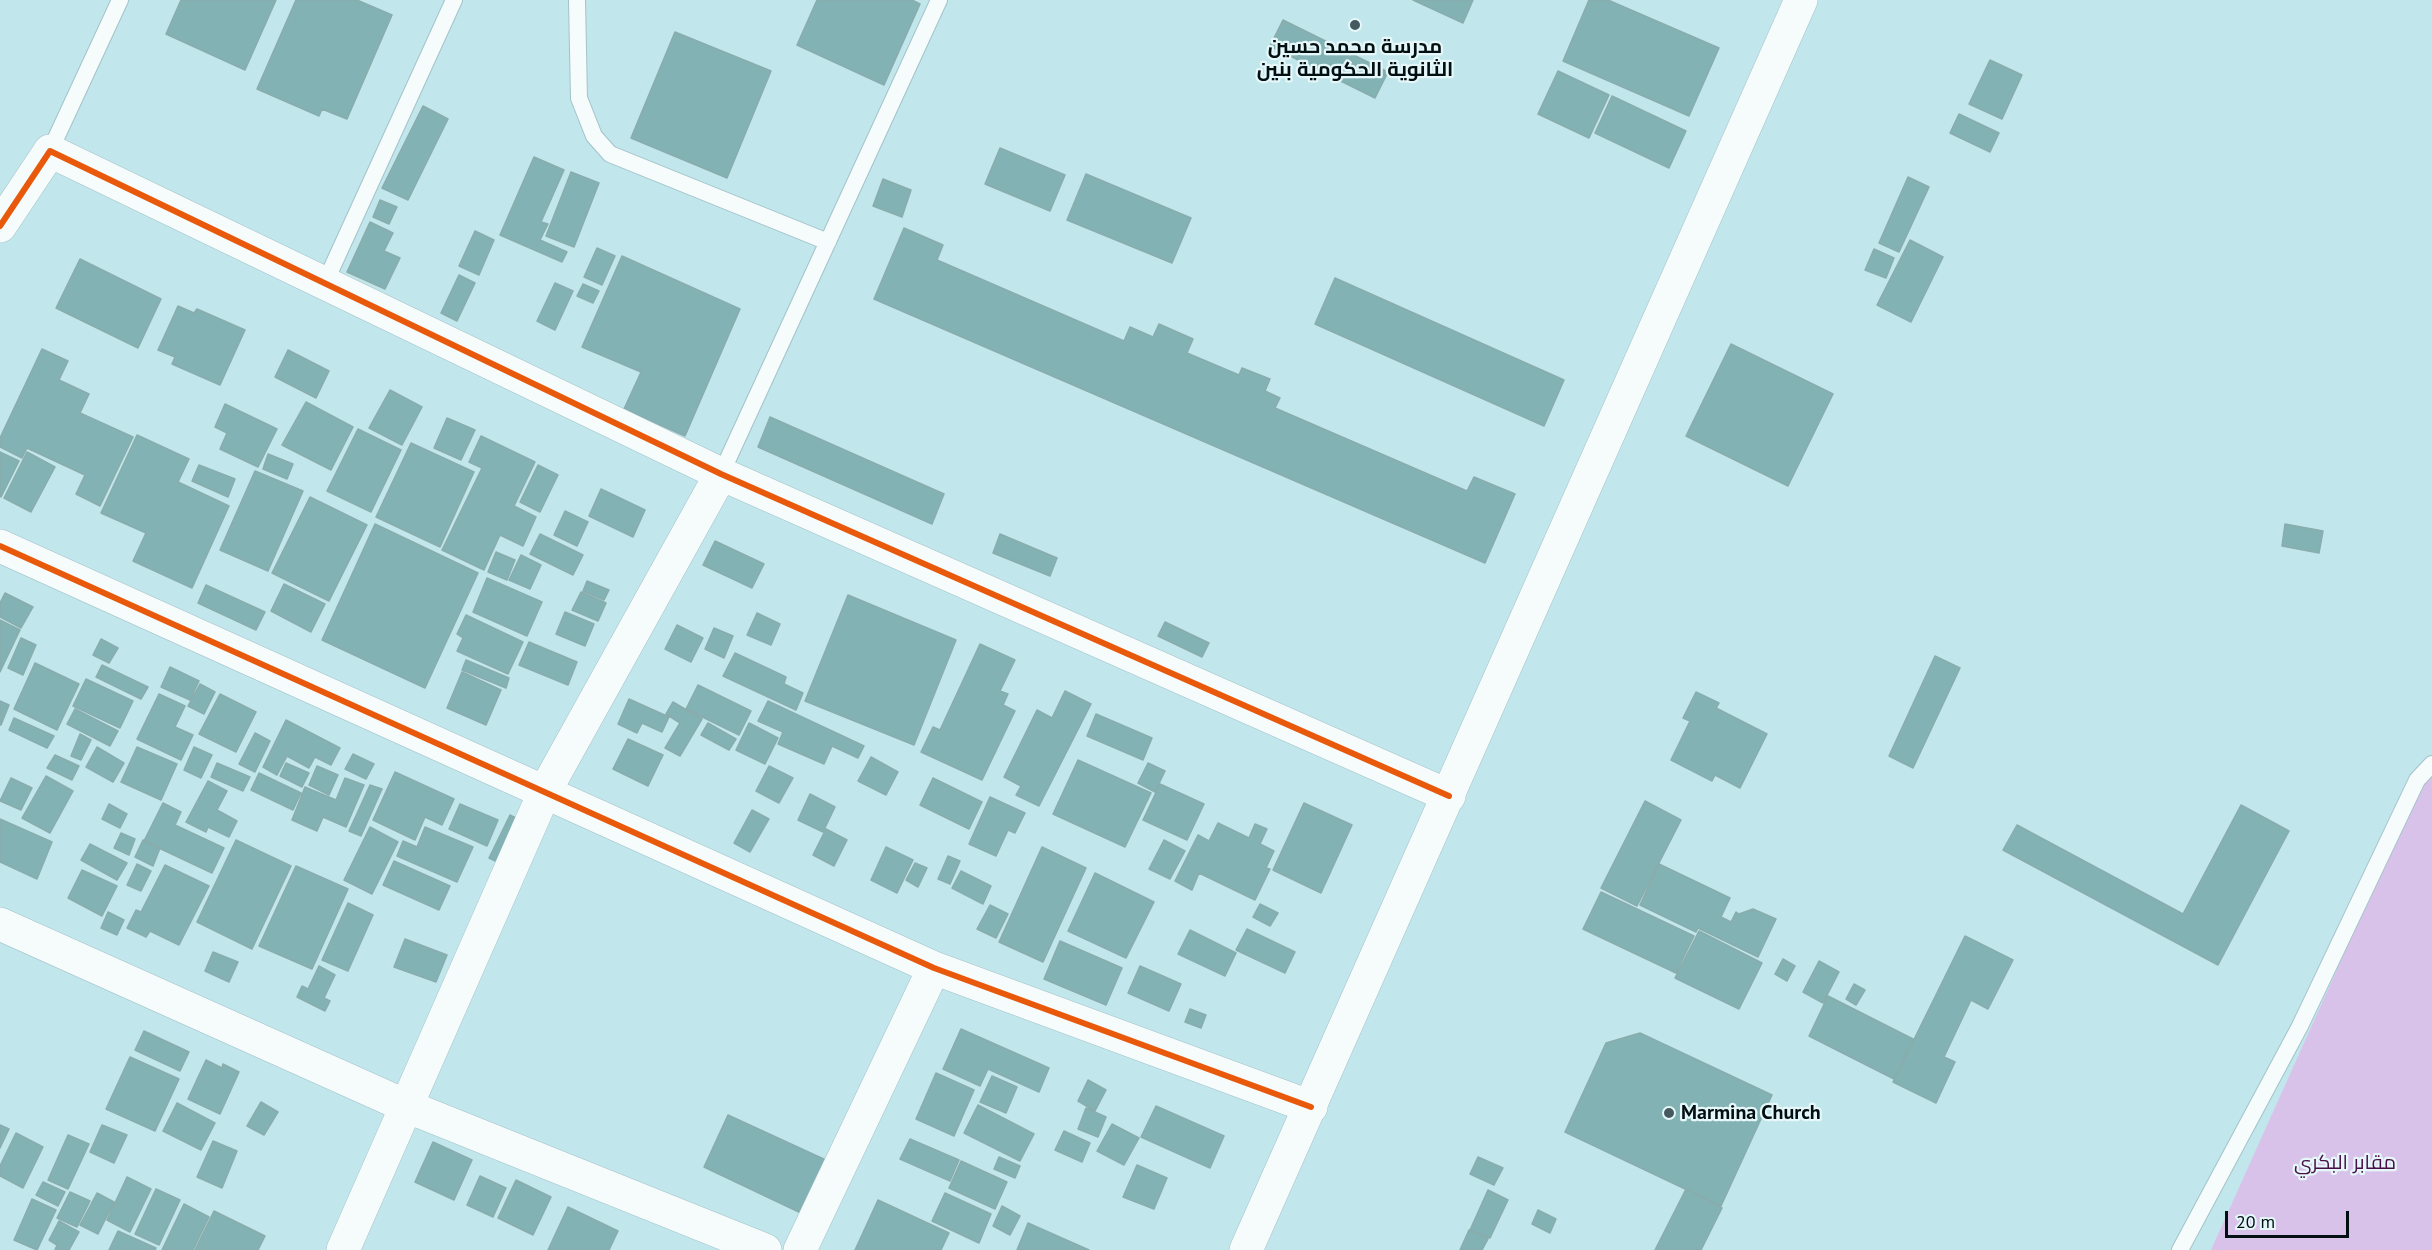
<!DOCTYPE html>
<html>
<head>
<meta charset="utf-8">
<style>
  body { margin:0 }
  #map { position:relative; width:2432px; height:1250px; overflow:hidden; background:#c1e6ec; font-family:"PT Sans",sans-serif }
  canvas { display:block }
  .scale { position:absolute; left:2225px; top:1211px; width:124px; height:27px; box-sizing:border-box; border:3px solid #000f12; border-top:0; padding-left:8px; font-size:18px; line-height:21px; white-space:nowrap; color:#000f12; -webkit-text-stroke:4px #e6f7f9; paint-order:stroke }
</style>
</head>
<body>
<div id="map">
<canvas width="2432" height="1250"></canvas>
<div class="scale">20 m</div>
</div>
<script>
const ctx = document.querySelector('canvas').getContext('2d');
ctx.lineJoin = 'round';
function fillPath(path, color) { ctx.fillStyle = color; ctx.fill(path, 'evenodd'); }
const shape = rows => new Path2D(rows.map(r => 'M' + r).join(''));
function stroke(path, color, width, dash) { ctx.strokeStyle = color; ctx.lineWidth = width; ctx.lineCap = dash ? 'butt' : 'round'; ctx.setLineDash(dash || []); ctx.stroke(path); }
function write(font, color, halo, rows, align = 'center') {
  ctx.font = font + ' "PT Sans",Cairo,sans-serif'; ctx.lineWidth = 4.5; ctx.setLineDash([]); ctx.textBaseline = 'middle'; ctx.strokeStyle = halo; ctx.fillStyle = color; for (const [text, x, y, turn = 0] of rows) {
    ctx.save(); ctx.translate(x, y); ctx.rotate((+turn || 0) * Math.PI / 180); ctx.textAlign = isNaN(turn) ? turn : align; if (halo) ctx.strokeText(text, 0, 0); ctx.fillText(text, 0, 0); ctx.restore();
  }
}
fillPath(shape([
  [2432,758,2432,1250,2211,1250]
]), '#d9c2ea');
const building = shape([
  [181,0,276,0,245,70,166,34,181,0],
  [296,0,357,0,392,15,347,119,322,109,319,116,257,89,296,0],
  [817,0,912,0,920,4,884,85,797,45,817,0],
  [1413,0,1473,0,1463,23,1413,0],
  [1589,0,1608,0,1719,48,1689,116,1563,61,1589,0],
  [1283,20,1388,72,1375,98,1270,46,1283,20],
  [675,32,771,71,727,178,631,138,675,32],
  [1990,60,2022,75,2002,119,1969,104,1990,60],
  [1558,71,1609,95,1589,138,1538,114,1558,71],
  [1612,96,1686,131,1669,168,1595,133,1612,96],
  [423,106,448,119,408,200,382,188,423,106],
  [1959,114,1999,133,1990,152,1950,133,1959,114],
  [1000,148,1065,175,1050,211,985,184,1000,148],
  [534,157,564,170,541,222,548,224,540,240,567,252,562,262,500,235,534,157],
  [571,172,599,183,574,247,546,236,571,172],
  [1086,174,1191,218,1172,263,1067,220,1086,174],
  [1908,177,1929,187,1899,252,1879,243,1908,177],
  [883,179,911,190,902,217,873,206,883,179],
  [380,200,397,207,389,224,373,217,380,200],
  [370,222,393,233,384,251,400,258,385,289,347,272,370,222],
  [904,228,943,245,937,260,1124,341,1130,327,1153,337,1159,324,1193,339,1187,353,1239,375,1242,368,1270,379,1265,391,1280,398,1275,408,1467,491,1474,477,1515,494,1485,563,874,299,904,228],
  [475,231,494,240,479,275,459,266,475,231],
  [1910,240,1943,257,1911,322,1877,305,1910,240],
  [597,248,615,256,602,285,584,277,597,248],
  [1874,249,1894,258,1886,278,1865,270,1874,249],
  [622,256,740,309,685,436,624,409,641,372,582,347,622,256],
  [80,259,161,299,138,348,56,308,80,259],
  [459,275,475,283,457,321,441,313,459,275],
  [1335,278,1564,380,1544,426,1315,324,1335,278],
  [555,283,573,291,555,330,537,321,555,283],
  [583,284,599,291,593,303,577,296,583,284],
  [178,306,194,313,197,309,245,330,220,385,172,364,175,357,158,350,178,306],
  [1731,344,1833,394,1788,486,1686,436,1731,344],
  [42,349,68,361,59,380,89,394,80,413,133,437,100,506,76,494,85,475,27,448,22,458,0,447,0,438,42,349],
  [288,350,329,371,316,398,275,377,288,350],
  [390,390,422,407,402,445,369,428,390,390],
  [306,402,353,427,331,470,282,445,306,402],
  [225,404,277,429,258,467,220,449,227,433,215,427,225,404],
  [770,417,944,494,932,524,758,447,770,417],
  [447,418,475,430,461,460,434,448,447,418],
  [358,429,401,450,371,512,327,491,358,429],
  [137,435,189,459,178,482,229,506,192,588,133,561,146,533,101,513,137,435],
  [481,436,535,462,514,506,536,517,523,546,500,535,484,570,442,550,482,468,469,462,481,436],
  [411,443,474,472,440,547,376,517,411,443],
  [0,452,19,461,1,497,0,496,0,452],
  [27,452,55,467,31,512,4,498,27,452],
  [268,454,293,464,287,479,263,469,268,454],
  [199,465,235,479,228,497,192,481,199,465],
  [538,465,558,475,540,512,520,502,538,465],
  [255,471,303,491,268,571,220,550,255,471],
  [601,489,645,510,633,537,589,516,601,489],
  [310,497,367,525,329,601,272,573,310,497],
  [565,511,588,522,577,546,554,535,565,511],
  [375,524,478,573,425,688,322,640,375,524],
  [2285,524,2323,531,2319,553,2282,546,2285,524],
  [540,534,583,555,573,575,530,554,540,534],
  [1000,534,1057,558,1050,576,993,553,1000,534],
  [715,541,764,564,752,588,703,565,715,541],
  [496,552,515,560,507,580,488,572,496,552],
  [521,555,541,565,530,589,509,580,521,555],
  [487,578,542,602,527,636,473,612,487,578],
  [587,581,609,590,604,600,583,591,587,581],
  [284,584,325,604,311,632,271,611,284,584],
  [206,585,265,612,256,630,198,603,206,585],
  [581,592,606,603,598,621,572,610,581,592],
  [5,593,33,607,21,628,0,617,0,603,5,593],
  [848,595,956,640,914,745,805,701,848,595],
  [565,612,594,624,585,646,556,634,565,612],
  [757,613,780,624,771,645,747,635,757,613],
  [466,615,523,642,508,674,457,651,463,638,457,634,466,615],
  [0,620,20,630,0,672,0,620],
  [1165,622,1209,643,1202,657,1158,636,1165,622],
  [677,625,703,638,691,662,665,649,677,625],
  [714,628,733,636,724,658,705,649,714,628],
  [21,638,36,645,23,675,8,668,21,638],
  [101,639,118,648,109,663,93,655,101,639],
  [529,642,577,662,568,685,519,665,529,642],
  [980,644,1015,660,1000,691,1008,694,1003,705,1015,711,982,780,921,752,933,727,940,730,980,644],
  [735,653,786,677,784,684,803,693,796,710,723,676,735,653],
  [1935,656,1960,668,1913,768,1889,756,1935,656],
  [466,660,509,678,506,688,462,670,466,660],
  [35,663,79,684,57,730,14,709,35,663],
  [102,665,148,687,141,699,96,677,102,665],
  [170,667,199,681,190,700,161,687,170,667],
  [462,672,501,690,486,725,447,708,462,672],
  [86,679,133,701,120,728,73,706,86,679],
  [200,684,215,692,204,714,188,706,200,684],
  [698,685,751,711,739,735,686,709,698,685],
  [1065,691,1091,704,1039,806,1016,795,1021,786,1004,777,1037,710,1052,718,1065,691],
  [1696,692,1719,703,1716,708,1767,734,1740,788,1715,775,1712,781,1671,760,1690,721,1683,718,1696,692],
  [159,694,185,706,175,727,193,735,181,760,137,739,159,694],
  [220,694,256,712,236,752,199,734,220,694],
  [629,699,669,717,662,732,642,723,637,733,618,724,629,699],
  [0,701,9,705,1,725,0,725,0,701],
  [768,701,864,746,858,758,832,746,824,764,778,744,783,732,758,721,768,701],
  [673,702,702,719,680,756,665,748,680,723,666,714,673,702],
  [75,709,118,731,110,746,67,724,75,709],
  [1096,714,1152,738,1143,760,1087,736,1096,714],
  [14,718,54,736,47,748,9,730,14,718],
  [286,720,340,748,331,765,315,757,309,768,287,756,277,775,263,767,286,720],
  [708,723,736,739,729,750,701,735,708,723],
  [749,723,778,738,765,764,736,750,749,723],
  [255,733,270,741,255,772,239,764,255,733],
  [80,734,91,740,81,760,71,756,80,734],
  [628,739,663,755,648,786,613,769,628,739],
  [97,747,124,763,113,782,86,767,97,747],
  [137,747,177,764,161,800,121,782,137,747],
  [194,747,212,755,201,778,184,770,194,747],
  [353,754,374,764,366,779,345,769,353,754],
  [55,755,79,766,72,780,47,768,55,755],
  [871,757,898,772,886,795,858,781,871,757],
  [1078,760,1151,793,1125,847,1053,814,1078,760],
  [217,763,250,777,243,791,211,777,217,763],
  [286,763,309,773,302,787,280,776,286,763],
  [1148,763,1165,771,1155,792,1138,783,1148,763],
  [317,766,338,775,329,795,309,785,317,766],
  [769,766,793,778,779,803,756,791,769,766],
  [395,772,454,799,442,825,425,817,415,840,373,820,395,772],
  [259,773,301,793,293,810,251,790,259,773],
  [46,776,73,791,50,833,22,818,46,776],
  [11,778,32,788,21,810,0,801,11,778],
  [345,778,364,785,346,827,323,817,317,831,292,820,305,787,336,800,345,778],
  [933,778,982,802,969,829,920,805,933,778],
  [208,781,227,791,217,810,237,821,229,837,208,827,206,832,186,822,208,781],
  [1160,784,1204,804,1187,840,1143,820,1160,784],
  [370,785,382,789,361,836,349,831,370,785],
  [810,794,835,807,823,832,798,820,810,794],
  [990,797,1025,813,1015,833,1008,830,996,856,969,844,990,797],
  [1645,801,1681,820,1637,906,1601,888,1645,801],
  [163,803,181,812,175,825,224,848,212,873,144,841,163,803],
  [1304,803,1352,825,1321,893,1273,870,1304,803],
  [109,804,127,814,120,828,102,819,109,804],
  [460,804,498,820,487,846,449,829,460,804],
  [2241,805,2289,831,2218,965,2003,850,2017,825,2183,914,2241,805],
  [752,810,769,819,750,852,734,843,752,810],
  [510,815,527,824,506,866,489,858,510,815],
  [0,819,52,842,37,879,0,862,0,819],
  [1218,823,1249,838,1255,824,1267,829,1260,844,1274,851,1266,868,1270,869,1255,900,1199,873,1192,890,1175,881,1198,835,1209,841,1218,823],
  [370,827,398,842,372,894,344,880,370,827],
  [425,827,473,847,457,882,397,856,403,841,417,847,425,827],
  [826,829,847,840,834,866,813,855,826,829],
  [121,833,135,839,129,855,114,848,121,833],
  [143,840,160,848,153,866,135,857,143,840],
  [236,840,291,866,252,949,197,922,236,840],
  [1164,840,1185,851,1170,879,1149,869,1164,840],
  [90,844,127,863,117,880,81,860,90,844],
  [886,847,913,860,897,893,871,880,886,847],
  [1042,847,1086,868,1043,962,999,942,1042,847],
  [948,856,960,861,950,884,938,879,948,856],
  [394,861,450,886,439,910,383,885,394,861],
  [915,863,927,868,918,887,906,880,915,863],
  [137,864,151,871,141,891,127,885,137,864],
  [1659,864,1730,898,1721,917,1731,922,1736,912,1739,914,1753,909,1776,919,1758,957,1698,928,1696,932,1640,905,1659,864],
  [165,865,209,886,179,945,150,931,146,937,127,928,136,910,141,912,165,865],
  [296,866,348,889,312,969,259,946,296,866],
  [82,870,117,886,102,916,68,898,82,870],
  [961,871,991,886,983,904,952,888,961,871],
  [1095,873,1154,902,1126,958,1068,931,1095,873],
  [1601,892,1694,936,1676,973,1583,929,1601,892],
  [348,903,373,915,348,971,322,960,348,903],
  [1260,904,1278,913,1270,926,1253,917,1260,904],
  [990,905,1008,914,996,938,977,929,990,905],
  [108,912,124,920,117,935,101,928,108,912],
  [1247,929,1295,952,1285,973,1236,950,1247,929],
  [1190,930,1236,953,1225,976,1178,954,1190,930],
  [1699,931,1762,963,1739,1009,1675,978,1699,931],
  [1965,936,2013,960,1988,1009,1971,1000,1944,1057,1955,1062,1936,1103,1893,1082,1965,936],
  [405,939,447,955,436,982,394,967,405,939],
  [1060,941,1122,968,1106,1005,1044,979,1060,941],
  [213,952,238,962,229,982,205,971,213,952],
  [1783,959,1795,966,1787,981,1775,974,1783,959],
  [1819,961,1839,972,1823,1003,1803,992,1819,961],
  [319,966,335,975,324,998,330,1001,325,1011,297,997,302,986,308,989,319,966],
  [1140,966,1181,984,1169,1011,1128,993,1140,966],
  [1854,984,1865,990,1856,1005,1846,999,1854,984],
  [1828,996,1913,1039,1894,1079,1809,1036,1828,996],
  [1190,1009,1206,1015,1201,1028,1185,1022,1190,1009],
  [961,1029,1049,1068,1039,1092,988,1069,980,1086,943,1069,961,1029],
  [144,1031,189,1052,180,1071,135,1050,144,1031],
  [1640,1033,1772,1095,1721,1206,1565,1132,1606,1043,1640,1033],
  [130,1057,179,1079,155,1131,106,1109,130,1057],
  [206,1060,222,1068,223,1064,239,1072,220,1114,188,1099,206,1060],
  [936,1073,974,1090,954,1136,916,1119,936,1073],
  [992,1076,1017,1087,1006,1113,980,1102,992,1076],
  [1088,1080,1106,1090,1095,1111,1078,1101,1088,1080],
  [261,1102,278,1112,264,1135,247,1126,261,1102],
  [177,1103,215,1123,201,1150,163,1131,177,1103],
  [978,1105,1034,1134,1020,1161,964,1133,978,1105],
  [1156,1106,1224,1136,1210,1168,1141,1137,1156,1106],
  [1086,1108,1106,1117,1098,1137,1078,1129,1086,1108],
  [728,1115,828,1161,803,1214,704,1167,728,1115],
  [1112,1124,1139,1138,1124,1165,1097,1151,1112,1124],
  [0,1125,9,1129,0,1148,0,1125],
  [102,1125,127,1135,114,1163,90,1152,102,1125],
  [1064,1131,1090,1143,1082,1162,1055,1150,1064,1131],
  [16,1133,43,1147,23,1188,0,1176,0,1166,16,1133],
  [68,1135,89,1144,68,1189,48,1180,68,1135],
  [910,1139,959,1160,950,1181,900,1159,910,1139],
  [213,1141,237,1151,222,1188,197,1177,213,1141],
  [433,1142,472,1160,454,1200,415,1182,433,1142],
  [999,1157,1020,1166,1015,1178,994,1169,999,1157],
  [1478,1157,1503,1168,1494,1185,1470,1174,1478,1157],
  [961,1161,1007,1182,995,1209,949,1188,961,1161],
  [1137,1165,1167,1178,1154,1209,1123,1197,1137,1165],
  [480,1176,506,1188,493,1217,467,1205,480,1176],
  [127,1177,151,1189,130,1232,107,1220,127,1177],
  [516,1180,551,1197,533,1235,498,1218,516,1180],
  [43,1182,65,1192,58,1206,36,1195,43,1182],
  [156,1189,180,1200,159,1245,135,1234,156,1189],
  [1686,1189,1722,1208,1701,1250,1655,1250,1686,1189],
  [1488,1190,1508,1200,1490,1238,1470,1230,1488,1190],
  [70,1192,90,1201,77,1227,57,1218,70,1192],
  [97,1193,114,1202,98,1234,80,1225,97,1193],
  [945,1193,991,1214,979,1243,932,1221,945,1193],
  [32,1199,56,1210,37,1250,14,1240,32,1199],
  [878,1200,949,1233,941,1250,855,1250,878,1200],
  [184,1204,209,1217,193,1250,162,1250,184,1204],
  [1002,1206,1020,1216,1010,1235,993,1226,1002,1206],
  [568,1207,618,1231,609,1250,548,1250,568,1207],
  [1538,1210,1556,1219,1550,1233,1532,1224,1538,1210],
  [214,1211,265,1236,258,1250,195,1250,214,1211],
  [59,1221,79,1232,69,1250,55,1250,57,1245,49,1240,59,1221],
  [1028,1223,1089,1250,1017,1250,1028,1223],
  [1469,1230,1488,1239,1482,1250,1460,1250,1469,1230],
  [118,1231,156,1248,155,1250,109,1250,118,1231]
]);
fillPath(building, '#82b2b3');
stroke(building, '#89acad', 1.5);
const service = shape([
  [577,0,579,98,594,136,610,154,828,242],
  [50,151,120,0],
  [324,285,454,0],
  [721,474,939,0],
  [2180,1250,2300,1026,2417,780,2432,764]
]);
const minor = shape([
  [0,226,50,151,721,474,1449,796],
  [0,546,934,968,1311,1107],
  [0,924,406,1106,765,1250],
  [343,1250,545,791,721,474],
  [800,1250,934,968]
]);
const tertiary = shape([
  [1246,1250,1801,0]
]);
stroke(service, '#a2c3c9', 18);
stroke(minor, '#a2c3c9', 34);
stroke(tertiary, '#a2c3c9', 34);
stroke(service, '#f6fbfc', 16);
stroke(minor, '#f6fbfc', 33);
stroke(tertiary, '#f6fbfc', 33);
stroke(shape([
  [0,226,50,151,721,474,1449,796],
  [0,546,934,968,1311,1107]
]), '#e8590c', 6);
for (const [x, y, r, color] of [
  [1355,25,6,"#445a5e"],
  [1669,1113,6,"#445a5e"]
]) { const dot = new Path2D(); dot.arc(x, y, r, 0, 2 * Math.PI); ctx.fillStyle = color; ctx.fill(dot); stroke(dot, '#e6f7f9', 2); }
write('bold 20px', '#000f12', '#e6f7f9', [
  ["مدرسة محمد حسين",1355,47],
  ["الثانوية الحكومية بنين",1355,70],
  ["Marmina Church",1681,1113,"left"]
]);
write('20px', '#481047', '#e6f7f9', [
  ["مقابر البكري",2345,1163]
]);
</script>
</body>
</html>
